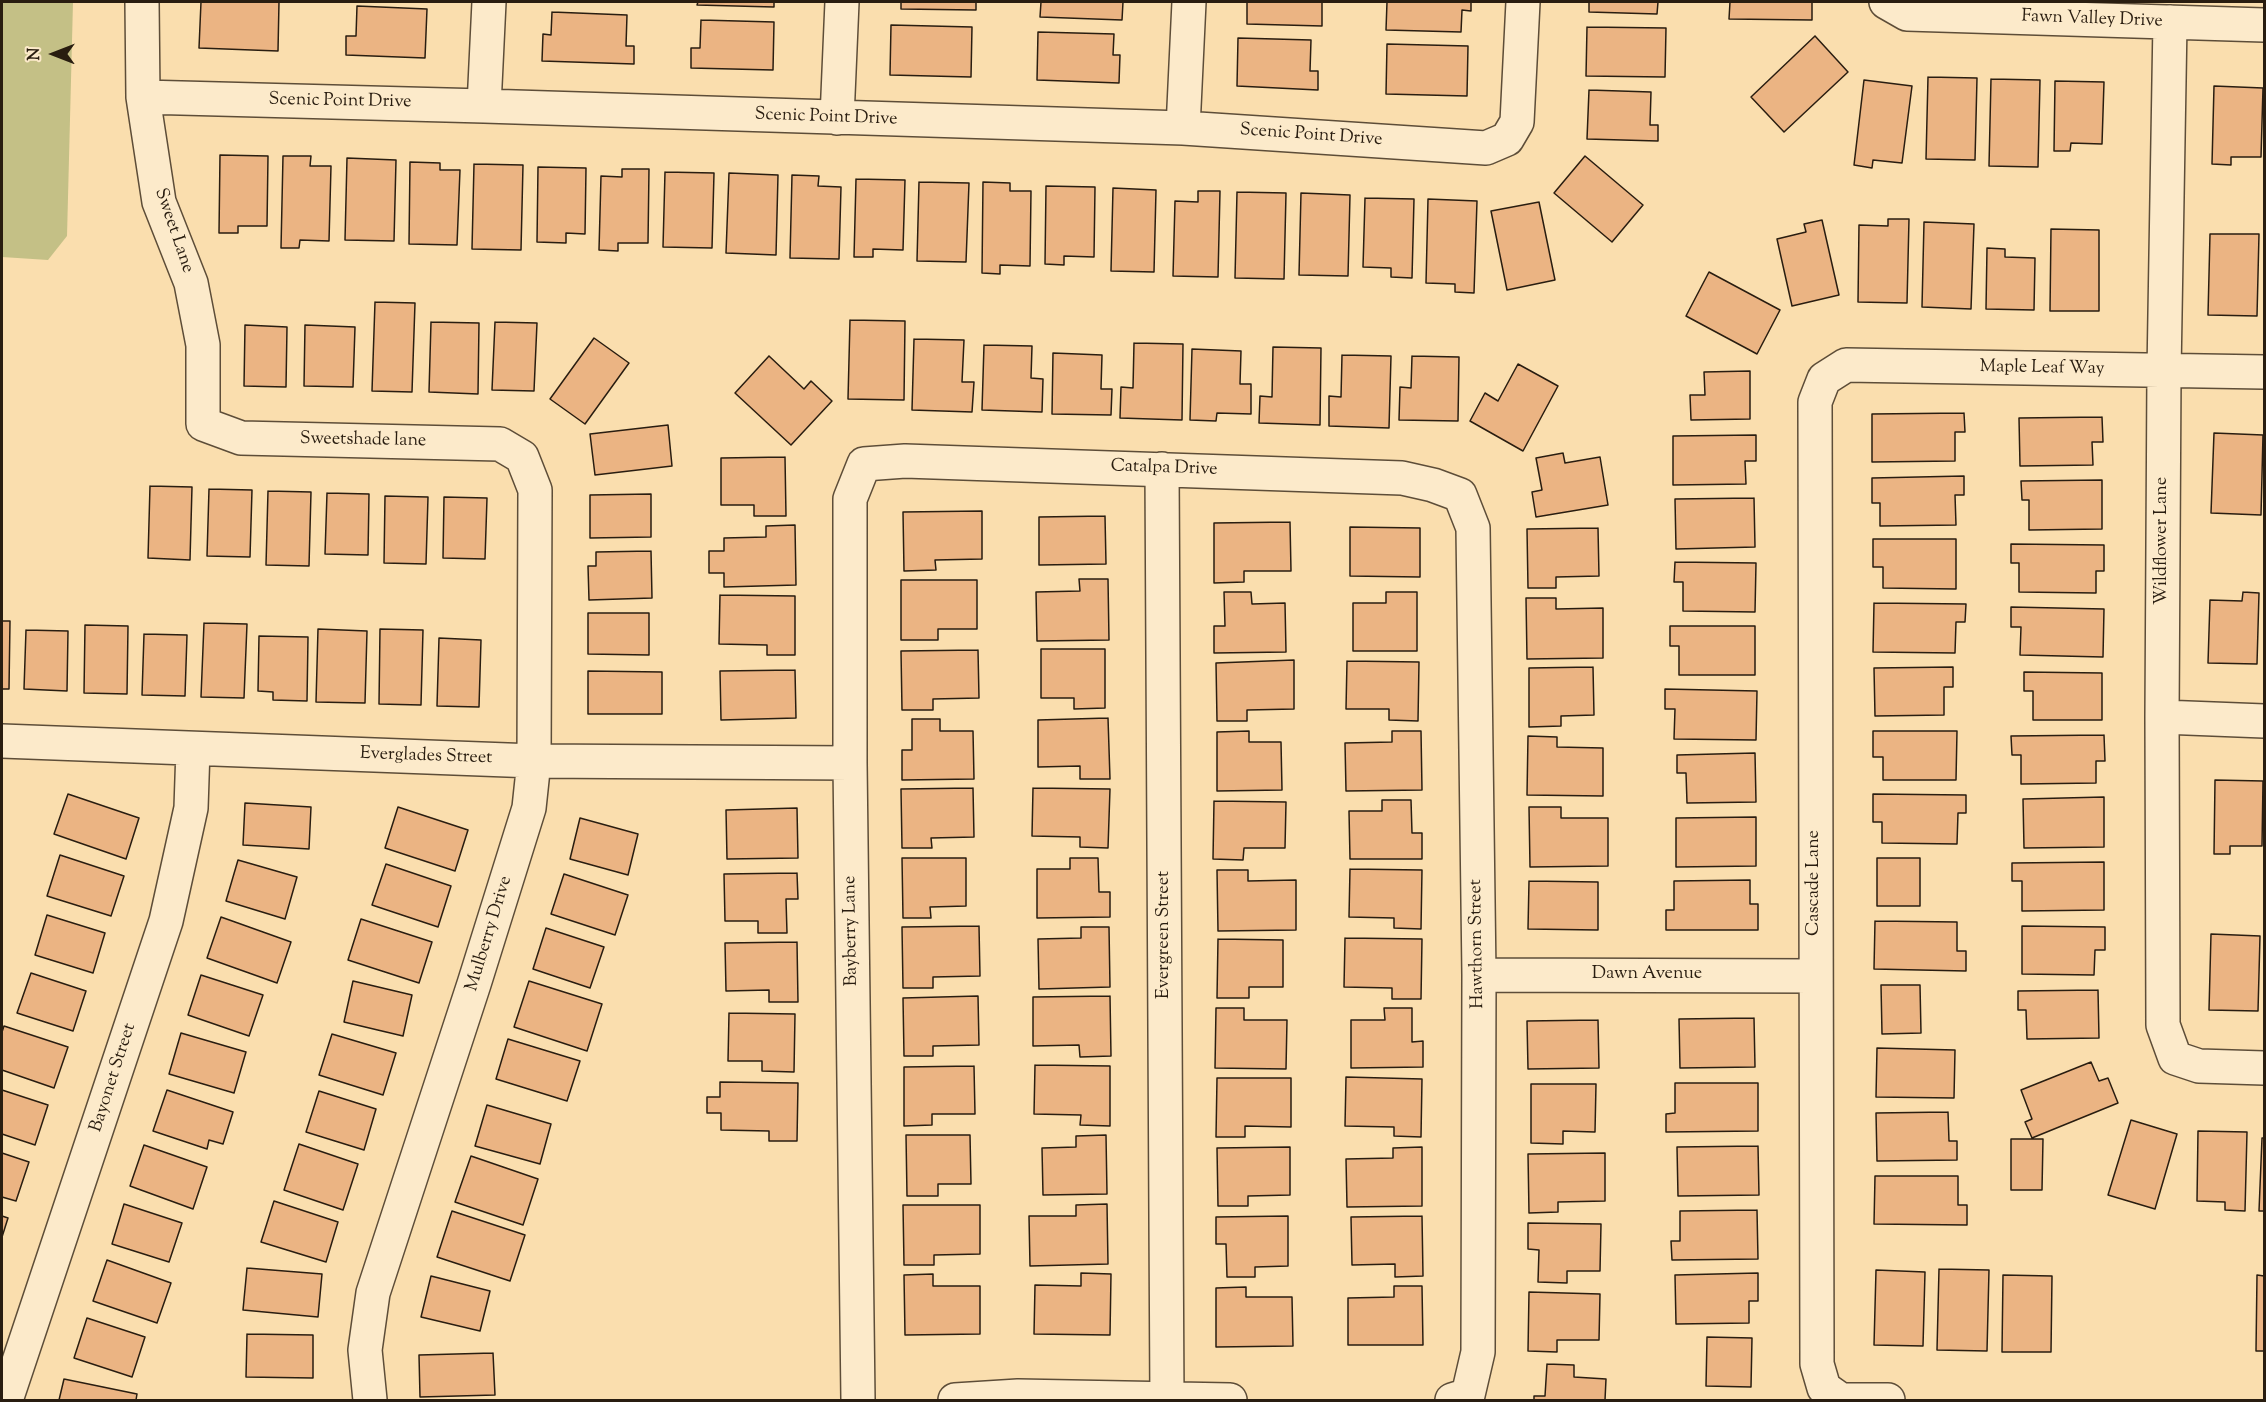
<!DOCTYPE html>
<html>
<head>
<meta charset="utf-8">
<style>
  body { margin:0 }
  #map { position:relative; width:2266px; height:1402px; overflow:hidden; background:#fadeae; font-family:"Sorts Mill Goudy",serif }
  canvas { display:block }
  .frame { position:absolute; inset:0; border:3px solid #291d10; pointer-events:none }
  .north { position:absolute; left:24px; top:24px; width:60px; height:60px; -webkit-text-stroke:4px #fceaca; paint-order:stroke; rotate:270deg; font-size:16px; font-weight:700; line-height:24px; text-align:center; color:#291d10 }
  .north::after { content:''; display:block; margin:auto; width:21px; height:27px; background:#291d10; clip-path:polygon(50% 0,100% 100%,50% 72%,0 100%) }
</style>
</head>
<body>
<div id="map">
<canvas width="2266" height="1402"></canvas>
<div class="frame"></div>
<div class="north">N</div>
</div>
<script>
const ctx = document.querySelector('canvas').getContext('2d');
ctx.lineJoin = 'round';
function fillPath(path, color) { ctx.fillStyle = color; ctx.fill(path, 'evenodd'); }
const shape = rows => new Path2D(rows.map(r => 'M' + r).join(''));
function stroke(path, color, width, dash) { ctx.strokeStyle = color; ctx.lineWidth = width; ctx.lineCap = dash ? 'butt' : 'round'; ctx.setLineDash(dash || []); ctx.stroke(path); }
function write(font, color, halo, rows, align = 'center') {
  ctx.font = font + ' "Sorts Mill Goudy",serif'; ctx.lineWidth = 6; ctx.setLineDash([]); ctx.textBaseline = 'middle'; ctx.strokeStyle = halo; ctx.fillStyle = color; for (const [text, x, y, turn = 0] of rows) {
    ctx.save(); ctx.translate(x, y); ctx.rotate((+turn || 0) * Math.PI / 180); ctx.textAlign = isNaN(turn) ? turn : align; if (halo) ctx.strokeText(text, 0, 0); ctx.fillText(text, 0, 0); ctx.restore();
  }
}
fillPath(shape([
  [2,2,73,2,67,236,48,260,2,257]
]), '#c4c086');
const building = shape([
  [201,2,279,2,278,51,199,48,201,2],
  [698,2,774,2,774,7,697,5,698,2],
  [901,2,976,2,976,10,901,9,901,2],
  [1041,2,1123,2,1122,20,1040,17,1041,2],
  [1247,2,1322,2,1322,26,1247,24,1247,2],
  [1387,2,1471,2,1471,11,1462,10,1461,32,1386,30,1387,2],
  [1589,2,1658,2,1657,14,1589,12,1589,2],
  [1730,2,1812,2,1812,20,1729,19,1730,2],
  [357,6,427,9,425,58,346,55,346,36,356,36,357,6],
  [552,12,627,15,626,46,634,46,634,64,542,61,543,34,551,35,552,12],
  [701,20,774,22,773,70,691,68,691,48,700,48,701,20],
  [891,25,972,27,971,77,890,75,891,25],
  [1587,27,1666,28,1665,77,1586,76,1587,27],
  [1038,32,1114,34,1113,55,1120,55,1119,83,1037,80,1038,32],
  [1815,36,1848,72,1784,132,1751,97,1815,36],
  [1238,38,1311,40,1310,71,1318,71,1318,90,1237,86,1238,38],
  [1387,44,1468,46,1467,96,1386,94,1387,44],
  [1928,77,1977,78,1975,160,1926,159,1928,77],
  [1991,79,2040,80,2038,167,1989,166,1991,79],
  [1864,80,1912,86,1902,163,1873,160,1872,168,1854,165,1864,80],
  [2055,81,2104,82,2102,144,2071,143,2070,151,2054,151,2055,81],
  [2214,86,2263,88,2261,157,2231,157,2231,165,2212,164,2214,86],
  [1589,90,1651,92,1650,125,1658,125,1658,141,1587,139,1589,90],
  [220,155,268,156,267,226,238,226,238,233,219,233,220,155],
  [283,156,311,156,310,166,331,166,329,241,300,240,299,248,281,248,283,156],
  [1585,156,1643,205,1612,242,1554,193,1585,156],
  [347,158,396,160,394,241,345,240,347,158],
  [410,162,440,163,440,170,460,170,457,245,409,244,410,162],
  [474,164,523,165,521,250,472,249,474,164],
  [538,167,586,168,585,234,566,233,566,243,537,242,538,167],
  [622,169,649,169,648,243,618,243,618,251,599,250,601,176,622,177,622,169],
  [665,172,714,173,712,248,663,247,665,172],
  [729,173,778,175,776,255,726,253,729,173],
  [792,175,819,176,818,186,841,187,839,259,790,258,792,175],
  [856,179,905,180,903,250,873,249,873,257,854,257,856,179],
  [919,182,969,183,966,262,917,261,919,182],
  [983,182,1010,183,1010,191,1031,191,1030,266,1000,265,1000,274,982,273,983,182],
  [1046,186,1095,187,1094,257,1064,256,1064,265,1045,264,1046,186],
  [1113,188,1156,190,1154,272,1111,271,1113,188],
  [1198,191,1220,191,1218,277,1173,276,1175,201,1198,202,1198,191],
  [1237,192,1286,193,1284,279,1235,278,1237,192],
  [1301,193,1350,195,1348,276,1299,275,1301,193],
  [1365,198,1414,199,1412,278,1391,277,1391,268,1363,267,1365,198],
  [1428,199,1477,201,1474,293,1455,292,1455,284,1426,283,1428,199],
  [1539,202,1555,280,1507,290,1491,211,1539,202],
  [1888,219,1909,219,1907,303,1858,302,1859,225,1888,226,1888,219],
  [1822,220,1839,295,1792,306,1777,239,1806,232,1804,224,1822,220],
  [1924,222,1974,224,1971,309,1922,307,1924,222],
  [2051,229,2099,230,2099,311,2050,311,2051,229],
  [2210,234,2259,234,2257,316,2208,315,2210,234],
  [1987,248,2005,249,2005,257,2035,258,2034,310,1986,309,1987,248],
  [1709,272,1780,310,1757,354,1686,316,1709,272],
  [375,302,415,303,412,392,372,391,375,302],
  [850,320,905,321,904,400,848,399,850,320],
  [431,322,479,323,478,394,429,392,431,322],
  [495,322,537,323,534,391,492,390,495,322],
  [245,325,287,327,286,387,244,386,245,325],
  [305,325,355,327,353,387,304,386,305,325],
  [594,338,629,363,585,424,550,399,594,338],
  [914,339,964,340,962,382,974,382,972,412,912,410,914,339],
  [1134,343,1183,344,1182,420,1120,418,1121,387,1133,388,1134,343],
  [984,345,1032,346,1031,378,1043,379,1042,412,982,410,984,345],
  [1273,347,1321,348,1320,425,1259,423,1260,396,1272,397,1273,347],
  [1192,349,1241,351,1240,384,1251,384,1251,414,1217,413,1216,421,1190,420,1192,349],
  [1053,353,1102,355,1101,389,1112,389,1111,415,1052,414,1053,353],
  [1342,355,1391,356,1389,428,1329,426,1329,396,1341,397,1342,355],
  [769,356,804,389,811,381,832,401,791,445,735,393,769,356],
  [1412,356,1459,357,1458,421,1399,420,1400,387,1411,388,1412,356],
  [1518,364,1558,386,1523,451,1470,421,1485,393,1498,401,1518,364],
  [1750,371,1750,419,1691,420,1690,395,1705,395,1704,372,1750,371],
  [1964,413,1965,432,1955,432,1955,461,1872,462,1872,414,1964,413],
  [2102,417,2103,442,2092,442,2093,465,2020,466,2019,418,2102,417],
  [668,425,672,466,595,475,590,434,668,425],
  [2214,433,2263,435,2261,515,2211,513,2214,433],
  [1756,435,1756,461,1745,461,1746,484,1673,485,1673,436,1756,435],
  [1563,453,1565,463,1600,457,1608,505,1536,517,1532,492,1542,490,1536,458,1563,453],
  [785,457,786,516,754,516,754,505,721,505,721,458,785,457],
  [1964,476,1964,495,1955,495,1956,525,1880,526,1880,503,1872,503,1872,478,1964,476],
  [2102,480,2102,529,2029,530,2029,500,2022,500,2021,481,2102,480],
  [150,486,192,487,190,560,148,558,150,486],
  [209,489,252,490,250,557,207,556,209,489],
  [268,491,311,492,309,566,266,565,268,491],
  [327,493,369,494,368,555,325,554,327,493],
  [651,494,651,537,590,538,590,495,651,494],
  [385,496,428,497,426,564,384,563,385,496],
  [444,497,487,498,485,559,443,558,444,497],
  [1754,498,1755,547,1676,549,1675,499,1754,498],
  [982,511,982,559,935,560,936,570,904,571,903,512,982,511],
  [1105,516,1106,564,1039,565,1039,517,1105,516],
  [1290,522,1291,571,1244,571,1244,582,1214,583,1214,523,1290,522],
  [795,525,796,585,724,587,724,573,709,573,709,551,724,551,724,538,766,537,766,526,795,525],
  [1350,527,1420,528,1420,577,1350,576,1350,527],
  [1598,528,1599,576,1556,577,1556,588,1528,588,1527,529,1598,528],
  [1873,539,1956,539,1956,589,1883,588,1883,567,1873,567,1873,539],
  [2011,544,2104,545,2104,571,2096,571,2096,593,2019,592,2019,563,2011,563,2011,544],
  [651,551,652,598,589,600,588,566,596,566,596,552,651,551],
  [1675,562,1756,563,1755,612,1683,611,1683,582,1674,582,1675,562],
  [1079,579,1108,579,1109,640,1037,641,1036,592,1080,591,1079,579],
  [901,580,977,580,977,629,938,629,938,640,901,640,901,580],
  [1224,592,1251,592,1252,604,1285,603,1286,652,1214,653,1214,626,1225,626,1224,592],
  [1386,592,1417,592,1417,651,1353,651,1353,603,1386,603,1386,592],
  [2243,592,2259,593,2257,664,2208,663,2210,600,2242,601,2243,592],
  [720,595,795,596,795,655,767,655,767,645,719,644,720,595],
  [1526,598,1556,598,1556,609,1603,608,1603,658,1527,659,1526,598],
  [1874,603,1966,604,1965,622,1956,622,1955,653,1873,652,1874,603],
  [2011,607,2104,609,2103,657,2020,655,2021,627,2011,627,2011,607],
  [588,613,649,613,649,655,588,654,588,613],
  [2,621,10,621,9,689,2,689,2,621],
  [204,623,247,624,244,698,201,697,204,623],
  [85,625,128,626,127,694,84,693,85,625],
  [1670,626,1755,626,1755,675,1679,675,1679,646,1670,646,1670,626],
  [318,629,367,631,365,703,316,702,318,629],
  [380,629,423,630,421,705,379,704,380,629],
  [26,630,68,631,67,691,24,689,26,630],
  [144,634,187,635,185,696,142,695,144,634],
  [259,636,308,637,307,701,273,700,273,692,258,691,259,636],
  [439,638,481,640,479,707,437,706,439,638],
  [1041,649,1105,649,1105,708,1074,709,1074,698,1041,698,1041,649],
  [978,650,979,698,933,699,933,710,902,710,901,651,978,650],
  [1294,660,1294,709,1247,710,1247,721,1217,721,1216,663,1294,660],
  [1347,661,1419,662,1418,721,1389,720,1389,709,1346,709,1347,661],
  [1593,667,1594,715,1561,716,1561,726,1529,727,1529,668,1593,667],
  [1953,667,1953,687,1944,687,1944,715,1875,716,1874,668,1953,667],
  [795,670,796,718,721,720,720,671,795,670],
  [588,671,662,672,662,714,588,714,588,671],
  [2024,672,2102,673,2102,720,2033,720,2033,691,2024,691,2024,672],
  [1665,689,1757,691,1756,740,1674,739,1675,709,1665,709,1665,689],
  [1108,718,1110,779,1080,779,1080,766,1038,767,1038,720,1108,718],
  [912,719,940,719,940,731,973,731,974,779,902,780,902,750,912,750,912,719],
  [1249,731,1249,742,1281,742,1282,790,1217,791,1217,732,1249,731],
  [1392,731,1421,731,1422,790,1346,791,1345,743,1392,742,1392,731],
  [1873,731,1957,731,1956,780,1883,780,1883,757,1873,757,1873,731],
  [2104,735,2105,761,2096,761,2096,783,2021,784,2021,755,2012,755,2011,736,2104,735],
  [1528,736,1557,737,1557,747,1603,748,1603,796,1527,795,1528,736],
  [1755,753,1756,802,1687,803,1686,773,1677,773,1677,755,1755,753],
  [2215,780,2263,781,2262,846,2230,846,2230,854,2214,854,2215,780],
  [973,788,974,837,931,838,932,848,902,848,901,789,973,788],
  [1033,788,1110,789,1108,848,1080,847,1080,837,1032,836,1033,788],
  [68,794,139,818,126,859,54,834,68,794],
  [1873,794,1966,795,1966,813,1958,813,1957,844,1882,843,1882,822,1873,822,1873,794],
  [2104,797,2104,847,2024,848,2023,799,2104,797],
  [1382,800,1411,800,1412,833,1422,833,1422,859,1350,859,1349,811,1382,811,1382,800],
  [1214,801,1286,802,1285,848,1244,848,1243,860,1213,859,1214,801],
  [245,803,311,807,309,849,243,845,245,803],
  [398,807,468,830,455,871,385,848,398,807],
  [1529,807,1561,807,1561,818,1608,818,1608,866,1530,867,1529,807],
  [797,808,798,858,727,859,726,810,797,808],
  [1756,817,1756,866,1676,867,1676,818,1756,817],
  [580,818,638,834,628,875,570,859,580,818],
  [60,855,124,876,111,916,47,896,60,855],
  [902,858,966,858,966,906,930,907,931,918,903,918,902,858],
  [1070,858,1098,858,1099,892,1110,892,1110,917,1037,918,1037,869,1070,869,1070,858],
  [1877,858,1920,858,1920,906,1877,906,1877,858],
  [238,860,297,877,285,919,226,901,238,860],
  [2104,862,2104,910,2022,911,2022,881,2012,881,2012,863,2104,862],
  [386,864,451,886,438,927,372,905,386,864],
  [1350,869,1422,870,1421,929,1394,928,1394,918,1349,917,1350,869],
  [1217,870,1248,870,1248,881,1296,880,1296,930,1218,931,1217,870],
  [797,873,798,899,786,899,787,933,758,933,758,921,725,921,724,874,797,873],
  [564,874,628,895,615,935,551,914,564,874],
  [1750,880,1750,904,1758,904,1758,930,1666,930,1666,910,1674,910,1674,881,1750,880],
  [1529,881,1598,882,1598,930,1528,929,1529,881],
  [47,915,105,933,93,973,35,955,47,915],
  [221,917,291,942,277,983,207,958,221,917],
  [361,919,432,942,419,983,348,960,361,919],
  [1875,921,1957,922,1957,951,1966,951,1966,971,1874,969,1875,921],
  [979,926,980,976,933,977,933,988,903,988,902,927,979,926],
  [2022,926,2105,927,2105,950,2095,950,2094,975,2022,974,2022,926],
  [1081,927,1109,927,1110,987,1039,989,1038,939,1081,938,1081,927],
  [546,928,604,947,590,988,533,969,546,928],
  [2211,934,2260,936,2258,1011,2209,1010,2211,934],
  [1345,938,1422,939,1421,999,1392,999,1392,988,1344,987,1345,938],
  [1218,939,1283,940,1283,987,1249,987,1249,998,1217,998,1218,939],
  [797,942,798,1002,769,1002,769,990,726,991,725,943,797,942],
  [31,973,86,991,73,1031,17,1013,31,973],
  [201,975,263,995,249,1036,188,1015,201,975],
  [353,981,412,995,403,1036,344,1022,353,981],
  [529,981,602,1004,587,1051,514,1027,529,981],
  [1881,985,1920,985,1921,1033,1882,1034,1881,985],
  [2098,990,2099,1038,2027,1039,2026,1010,2018,1010,2018,991,2098,990],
  [978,996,979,1045,933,1046,933,1056,904,1056,903,998,978,996],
  [1110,996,1111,1056,1080,1057,1079,1045,1033,1046,1033,997,1110,996],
  [1216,1008,1244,1008,1244,1020,1287,1020,1286,1069,1215,1068,1216,1008],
  [1384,1008,1412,1008,1412,1042,1423,1041,1423,1067,1351,1068,1351,1020,1385,1020,1384,1008],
  [729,1013,795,1014,794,1072,762,1071,762,1061,728,1061,729,1013],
  [1754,1018,1755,1067,1680,1068,1679,1019,1754,1018],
  [1598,1020,1599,1068,1528,1069,1527,1021,1598,1020],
  [4,1026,68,1047,54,1088,2,1070,2,1032,4,1026],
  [181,1033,246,1052,234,1093,169,1074,181,1033],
  [332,1034,396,1053,383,1095,319,1075,332,1034],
  [508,1039,580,1061,567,1101,496,1079,508,1039],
  [1877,1048,1955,1050,1954,1098,1876,1097,1877,1048],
  [2091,1062,2099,1081,2108,1078,2118,1103,2032,1138,2025,1122,2032,1119,2021,1090,2091,1062],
  [1035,1065,1110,1066,1110,1126,1080,1125,1081,1115,1034,1114,1035,1065],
  [974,1066,975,1114,932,1114,932,1125,904,1126,904,1067,974,1066],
  [1346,1077,1422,1079,1421,1137,1394,1136,1394,1127,1345,1126,1346,1077],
  [1217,1078,1291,1078,1291,1127,1245,1126,1245,1137,1216,1137,1217,1078],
  [720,1082,798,1083,797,1141,769,1141,769,1131,721,1130,721,1113,707,1113,707,1097,720,1097,720,1082],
  [1675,1083,1758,1083,1758,1131,1666,1132,1666,1114,1675,1113,1675,1083],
  [1531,1084,1596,1084,1595,1132,1563,1131,1563,1144,1531,1143,1531,1084],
  [2,1090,48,1105,35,1145,2,1134,2,1090],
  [167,1090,233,1112,223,1144,209,1140,207,1149,153,1131,167,1090],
  [319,1091,376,1109,364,1150,306,1132,319,1091],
  [487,1105,551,1124,540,1164,475,1146,487,1105],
  [1948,1112,1949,1141,1957,1141,1957,1160,1877,1161,1876,1113,1948,1112],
  [2131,1120,2177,1134,2155,1209,2108,1195,2131,1120],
  [2198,1131,2247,1132,2245,1211,2225,1210,2225,1202,2197,1201,2198,1131],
  [906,1135,970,1135,971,1184,938,1184,938,1196,907,1196,906,1135],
  [1106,1135,1107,1194,1043,1195,1042,1148,1076,1147,1076,1136,1106,1135],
  [2262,1138,2264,1138,2264,1211,2259,1211,2262,1138],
  [2011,1139,2043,1139,2042,1190,2011,1190,2011,1139],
  [299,1144,358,1164,343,1210,284,1190,299,1144],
  [144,1145,207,1167,193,1209,130,1186,144,1145],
  [1758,1146,1759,1195,1678,1196,1677,1147,1758,1146],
  [1290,1147,1290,1195,1248,1196,1248,1206,1218,1206,1217,1148,1290,1147],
  [1422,1147,1422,1206,1347,1207,1346,1159,1393,1158,1393,1148,1422,1147],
  [2,1153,29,1162,16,1201,2,1197,2,1153],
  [1605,1153,1605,1201,1558,1202,1558,1212,1529,1213,1528,1154,1605,1153],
  [471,1156,538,1179,523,1225,455,1202,471,1156],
  [1875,1176,1958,1176,1958,1205,1967,1205,1967,1225,1874,1224,1875,1176],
  [274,1201,338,1222,326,1262,261,1242,274,1201],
  [124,1204,182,1223,169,1262,112,1244,124,1204],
  [1107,1204,1108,1264,1030,1266,1029,1216,1076,1216,1076,1205,1107,1204],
  [903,1205,980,1205,980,1254,934,1255,934,1265,904,1265,903,1205],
  [1757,1210,1758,1259,1672,1260,1671,1241,1680,1241,1680,1211,1757,1210],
  [452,1211,525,1235,510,1281,437,1257,452,1211],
  [2,1216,8,1218,2,1237,2,1216],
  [1288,1216,1288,1266,1255,1267,1255,1277,1227,1277,1226,1244,1216,1244,1216,1217,1288,1216],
  [1422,1216,1423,1276,1395,1277,1395,1264,1352,1265,1351,1217,1422,1216],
  [1528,1223,1601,1224,1600,1271,1567,1271,1567,1283,1538,1282,1539,1250,1528,1249,1528,1223],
  [107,1260,171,1283,157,1323,93,1301,107,1260],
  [247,1268,322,1274,318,1317,243,1310,247,1268],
  [1939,1269,1989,1270,1987,1351,1937,1350,1939,1269],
  [1876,1270,1925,1272,1923,1346,1874,1345,1876,1270],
  [1081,1273,1111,1274,1110,1335,1034,1334,1035,1285,1081,1286,1081,1273],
  [1758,1273,1758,1301,1749,1301,1749,1323,1676,1324,1675,1275,1758,1273],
  [933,1274,933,1286,980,1286,980,1334,905,1335,904,1275,933,1274],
  [2003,1275,2052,1276,2051,1352,2002,1352,2003,1275],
  [2257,1275,2264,1276,2264,1351,2256,1351,2257,1275],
  [431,1276,490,1291,480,1331,421,1317,431,1276],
  [1394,1286,1422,1286,1423,1345,1348,1345,1348,1298,1394,1297,1394,1286],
  [1246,1287,1246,1297,1292,1297,1293,1346,1216,1347,1216,1288,1246,1287],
  [1529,1292,1600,1294,1599,1340,1557,1340,1557,1352,1528,1351,1529,1292],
  [87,1318,145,1337,132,1377,74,1358,87,1318],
  [247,1334,313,1335,313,1378,246,1377,247,1334],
  [1707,1337,1752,1338,1751,1387,1706,1386,1707,1337],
  [493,1353,495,1395,420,1397,419,1355,493,1353],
  [1547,1364,1574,1365,1574,1377,1606,1379,1605,1400,1534,1400,1534,1396,1545,1396,1547,1364],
  [64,1379,137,1394,136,1400,59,1400,64,1379]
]);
fillPath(building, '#ebb483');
stroke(building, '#291d10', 1.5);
const minor = shape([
  [142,2,143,97,159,202,191,283,203,345,203,424,241,438,500,444,522,457,535,490,534,761,529,808,474,984,373,1293,365,1350,370,1400],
  [1886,2,1907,14,2264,25],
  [2170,22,2164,372,2162,717,2163,1025,2175,1058,2199,1066,2264,1068],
  [143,97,484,106,1183,128,1486,148,1507,139,1517,122,1523,2],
  [484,106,489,2],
  [837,118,842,2],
  [1183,128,1189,2],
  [1162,469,1167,1400],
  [2162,717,2264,721],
  [2,741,534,761,850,763],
  [1479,975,1815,976],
  [6,1400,166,921,191,808,193,749],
  [858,1400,850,763,850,499,864,464,905,461,1402,478,1433,485,1460,495,1473,528,1479,975,1478,1352,1468,1395,1452,1400],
  [955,1400,1018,1396,1230,1400],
  [1888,1400,1841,1400,1824,1388,1817,1364,1815,402,1824,379,1846,365,2264,372]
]);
stroke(minor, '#5d4d38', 36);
stroke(minor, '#fceaca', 33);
write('18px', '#291d10', '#fceaca', [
  ["Fawn Valley Drive",2092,20,2],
  ["Scenic Point Drive",340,102,1],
  ["Scenic Point Drive",826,118,2],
  ["Scenic Point Drive",1311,136,4],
  ["Sweet Lane",173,231,71],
  ["Maple Leaf Way",2042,369,1],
  ["Sweetshade lane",363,441,1],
  ["Catalpa Drive",1164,469,2],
  ["Wildflower Lane",2163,541,-90],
  ["Everglades Street",426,757,2],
  ["Cascade Lane",1815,883,-90],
  ["Bayberry Lane",852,931,-91],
  ["Mulberry Drive",490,934,-73],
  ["Evergreen Street",1165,935,-90],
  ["Hawthorn Street",1478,944,-91],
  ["Dawn Avenue",1647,975],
  ["Bayonet Street",114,1078,-72]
]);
</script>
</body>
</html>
